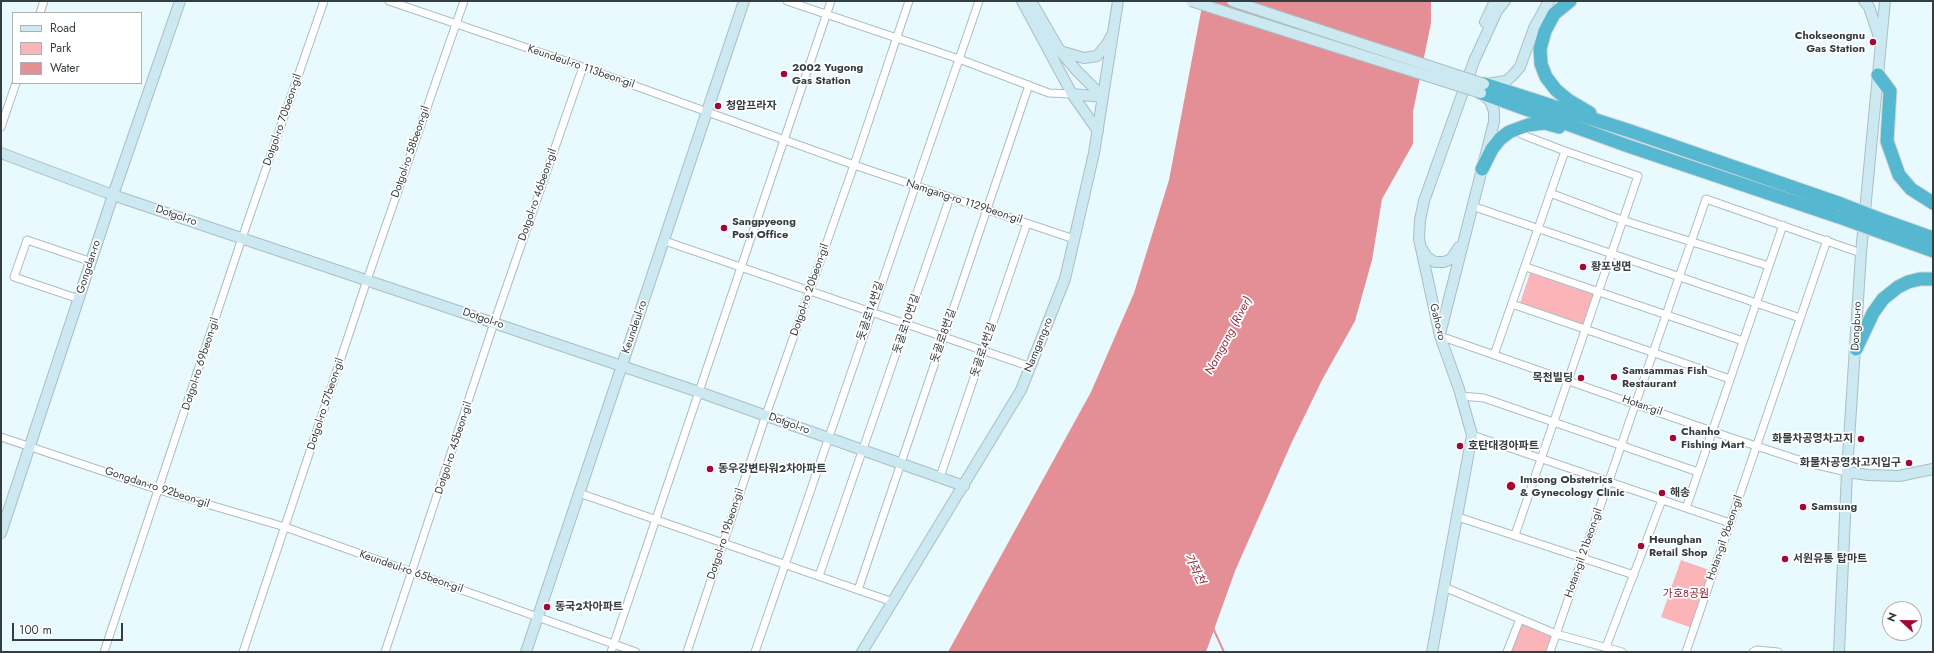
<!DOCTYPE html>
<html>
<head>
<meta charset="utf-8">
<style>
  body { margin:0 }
  #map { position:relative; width:1934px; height:653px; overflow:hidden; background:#e9faff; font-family:Jost,sans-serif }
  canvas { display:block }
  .frame { position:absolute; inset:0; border:2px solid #343d3f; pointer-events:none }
  .legend { position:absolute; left:12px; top:12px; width:130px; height:72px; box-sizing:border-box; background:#fff; border:1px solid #aeb1b2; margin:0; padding:5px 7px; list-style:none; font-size:12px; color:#343d3f }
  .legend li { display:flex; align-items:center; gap:8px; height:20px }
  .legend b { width:20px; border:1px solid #aeb1b2 }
  .north { position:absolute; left:1882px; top:601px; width:40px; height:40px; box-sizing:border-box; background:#fff; border:1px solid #aeb1b2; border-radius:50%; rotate:292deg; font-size:11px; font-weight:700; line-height:16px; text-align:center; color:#343d3f }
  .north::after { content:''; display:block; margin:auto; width:14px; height:18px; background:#a40735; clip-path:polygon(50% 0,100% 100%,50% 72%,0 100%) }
  .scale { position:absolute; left:12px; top:623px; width:111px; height:18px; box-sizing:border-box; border:2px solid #343d3f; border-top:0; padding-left:5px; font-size:12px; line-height:14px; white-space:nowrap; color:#343d3f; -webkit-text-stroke:3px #fff; paint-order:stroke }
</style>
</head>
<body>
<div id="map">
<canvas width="1934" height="653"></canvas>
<div class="frame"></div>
<ul class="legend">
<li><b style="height:5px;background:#cce9f1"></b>Road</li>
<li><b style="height:11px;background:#fbb5b9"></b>Park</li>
<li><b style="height:11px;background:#e48f95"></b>Water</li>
</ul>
<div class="north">N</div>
<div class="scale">100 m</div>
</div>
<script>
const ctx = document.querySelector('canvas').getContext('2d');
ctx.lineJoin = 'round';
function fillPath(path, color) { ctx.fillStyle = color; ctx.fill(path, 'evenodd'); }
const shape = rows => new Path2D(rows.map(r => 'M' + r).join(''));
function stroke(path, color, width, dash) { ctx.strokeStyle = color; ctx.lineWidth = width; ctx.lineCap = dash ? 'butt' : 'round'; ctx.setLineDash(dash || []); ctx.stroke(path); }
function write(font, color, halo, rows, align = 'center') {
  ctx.font = font + ' Jost,"Noto Sans KR",sans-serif'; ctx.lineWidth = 3.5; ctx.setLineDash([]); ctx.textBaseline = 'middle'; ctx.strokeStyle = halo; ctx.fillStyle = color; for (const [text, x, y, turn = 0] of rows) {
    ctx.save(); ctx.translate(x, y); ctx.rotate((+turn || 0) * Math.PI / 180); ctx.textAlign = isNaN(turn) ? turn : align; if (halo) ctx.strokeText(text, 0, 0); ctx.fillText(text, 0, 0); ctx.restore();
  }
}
fillPath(shape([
  [1530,273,1594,294,1584,325,1520,303],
  [1681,560,1712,571,1692,628,1661,617],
  [1520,621,1555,635,1549,652,1508,652]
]), '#fbb5b9');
fillPath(shape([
  [1203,1,1431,1,1431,23,1413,112,1413,144,1382,199,1372,260,1355,321,1322,380,1291,444,1235,571,1206,652,948,652,1091,392,1134,293,1169,180]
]), '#e48f95');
stroke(shape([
  [1213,628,1224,652]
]), '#e48f95', 2);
const street = shape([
  [389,1,583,67,854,165,1074,239],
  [787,1,959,59,1049,93,1072,94],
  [40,13,44,1],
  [1,127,16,83],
  [1550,193,1622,220,1769,266],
  [1472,206,1800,318],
  [665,241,1031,367],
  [1526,267,1743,341],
  [79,299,14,277,27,240,92,262],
  [1512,304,1730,379],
  [1440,336,1726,436,1808,463,1847,472],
  [1494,355,1565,151],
  [1461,396,1484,398,1698,472],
  [1472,435,1730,523],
  [1,437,159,490,285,527,636,652],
  [940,477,1027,223],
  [579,493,893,602],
  [1686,508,1783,225],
  [1458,517,1634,575],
  [1515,535,1638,176,1565,151,1523,135,1516,129],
  [819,576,950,197],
  [1444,587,1556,634,1622,652],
  [858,590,1029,85],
  [1606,647,1662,500],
  [104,652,242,238,324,1],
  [243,652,367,280,464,1],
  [385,652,494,323,583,67],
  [611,652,831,1],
  [687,652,766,415,854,165,909,1],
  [755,652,979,1],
  [1507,652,1520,619],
  [1550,652,1706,199,1861,253],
  [1686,652,1827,240],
  [1753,652,1757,650,1778,652]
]);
const secondary = shape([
  [1022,1,1072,94,1098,131],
  [1031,1,1060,51,1077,71,1103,97],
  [1864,1,1869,7,1879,37],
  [1485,22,1495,1],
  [1060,51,1084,58,1097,56,1107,44,1112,35],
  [1487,84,1506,81,1512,76,1520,67,1534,28,1549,1],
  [1072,94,1103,97],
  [1,153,113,195,699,392,964,486],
  [1422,249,1427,257,1435,262,1444,262,1451,259,1459,247],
  [1440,334,1494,122,1494,111,1490,101,1483,95],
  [1847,472,1868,475,1899,476,1933,469],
  [1,533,113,195,180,1],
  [526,652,744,1],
  [862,652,1021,390,1065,279,1094,153,1118,1],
  [1432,652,1472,435,1459,389,1440,336,1419,239,1420,220,1424,201,1474,61,1497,11,1505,1],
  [1839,652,1847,472,1861,253,1885,1]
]);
const highway = shape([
  [1570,1,1554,14,1545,31,1540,49,1541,64,1546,77,1556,90,1568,100,1590,113],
  [1878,75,1890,91,1887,141,1899,175,1911,189,1933,203],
  [1484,84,1630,131,1841,204],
  [1481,93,1628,146,1839,217],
  [1482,169,1492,149,1500,139,1509,132,1528,125,1545,123,1559,127],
  [1885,221,1933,238],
  [1883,233,1933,251],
  [1856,349,1873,313,1883,299,1898,287,1908,282,1920,279,1933,279]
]);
stroke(street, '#aabec4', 9);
stroke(secondary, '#aabec4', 12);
stroke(highway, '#d6d8d9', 15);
stroke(street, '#fff', 7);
stroke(secondary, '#cce9f1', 10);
stroke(highway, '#56b7d0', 13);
const secondaryBridge = shape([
  [1191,1,1481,93],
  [1232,1,1484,84]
]);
const highwayBridge = shape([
  [1841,204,1885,221],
  [1839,217,1883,233]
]);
stroke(secondaryBridge, '#aabec4', 12, []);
stroke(highwayBridge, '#d6d8d9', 15, []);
stroke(secondaryBridge, '#cce9f1', 10);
stroke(highwayBridge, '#56b7d0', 13);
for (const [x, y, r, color] of [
  [1873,42,4,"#a40735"],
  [784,74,4,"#a40735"],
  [718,106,4,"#a40735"],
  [724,228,4,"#a40735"],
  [1583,267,4,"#a40735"],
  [1614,377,4,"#a40735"],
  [1581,378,4,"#a40735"],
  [1673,438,4,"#a40735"],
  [1861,439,4,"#a40735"],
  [1460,446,4,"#a40735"],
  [1909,463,4,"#a40735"],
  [710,469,4,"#a40735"],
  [1511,486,5,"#a40735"],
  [1662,493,4,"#a40735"],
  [1803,507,4,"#a40735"],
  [1641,546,4,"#a40735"],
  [1785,559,4,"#a40735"],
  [547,607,4,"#a40735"]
]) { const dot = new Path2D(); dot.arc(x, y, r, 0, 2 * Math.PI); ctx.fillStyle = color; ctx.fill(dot); stroke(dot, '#fff', 1.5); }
write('bold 11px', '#343d3f', '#fff', [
  ["Chokseongnu",1865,36,"right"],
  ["Gas Station",1865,49,"right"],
  ["2002 Yugong",792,68],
  ["Gas Station",792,81],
  ["청암프라자",726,106],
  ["Sangpyeong",732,222],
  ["Post Office",732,235],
  ["황포냉면",1591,267],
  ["Samsammas Fish",1622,371],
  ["Restaurant",1622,384],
  ["목천빌딩",1573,378,"right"],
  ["Chanho",1681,432],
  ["Fishing Mart",1681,445],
  ["화물차공영차고지",1853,439,"right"],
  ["호탄대경아파트",1468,446],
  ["화물차공영차고지입구",1901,463,"right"],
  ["동우강변타워2차아파트",718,469],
  ["Imsong Obstetrics",1520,480],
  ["& Gynecology Clinic",1520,493],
  ["해송",1670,493],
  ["Samsung",1811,507],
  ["Heunghan",1649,540],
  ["Retail Shop",1649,553],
  ["서원유통 탑마트",1793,559],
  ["동국2차아파트",555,607]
], 'left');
write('11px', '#343d3f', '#fff', [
  ["Keundeul-ro 113beon-gil",581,67,19],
  ["Dotgol-ro 70beon-gil",283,120,-71],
  ["Dotgol-ro 58beon-gil",411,152,-71],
  ["Dotgol-ro 46beon-gil",538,195,-71],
  ["Namgang-ro 1129beon-gil",964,202,18],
  ["Dotgol-ro",176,216,19],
  ["Gongdan-ro",89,267,-72],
  ["Dotgol-ro 20beon-gil",810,290,-71],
  ["돗골로14번길",871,311,-71],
  ["Dotgol-ro",483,319,19],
  ["Gaho-ro",1437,322,76],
  ["돗골로10번길",907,324,-71],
  ["Dongbu-ro",1857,326,-87],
  ["Keundeul-ro",635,327,-71],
  ["돗골로8번길",944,336,-71],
  ["Namgang-ro",1039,345,-68],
  ["돗골로4번길",984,350,-71],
  ["Dotgol-ro 69beon-gil",201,364,-72],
  ["Dotgol-ro 57beon-gil",326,404,-72],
  ["Hotan-gil",1642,406,19],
  ["Dotgol-ro",789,424,20],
  ["Dotgol-ro 45beon-gil",454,448,-72],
  ["Gongdan-ro 92beon-gil",157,488,18],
  ["Dotgol-ro 19beon-gil",726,534,-72],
  ["Hotan-gil 9beon-gil",1725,538,-71],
  ["Hotan-gil 21beon-gil",1584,553,-71],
  ["Keundeul-ro 65beon-gil",411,572,19]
]);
write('11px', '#852133', '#fff', [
  ["가호8공원",1686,594]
]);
write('italic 12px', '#912d3d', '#fff', [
  ["Namgang (River)",1229,336,-62],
  ["가좌천",1194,569,64]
]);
</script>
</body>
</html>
